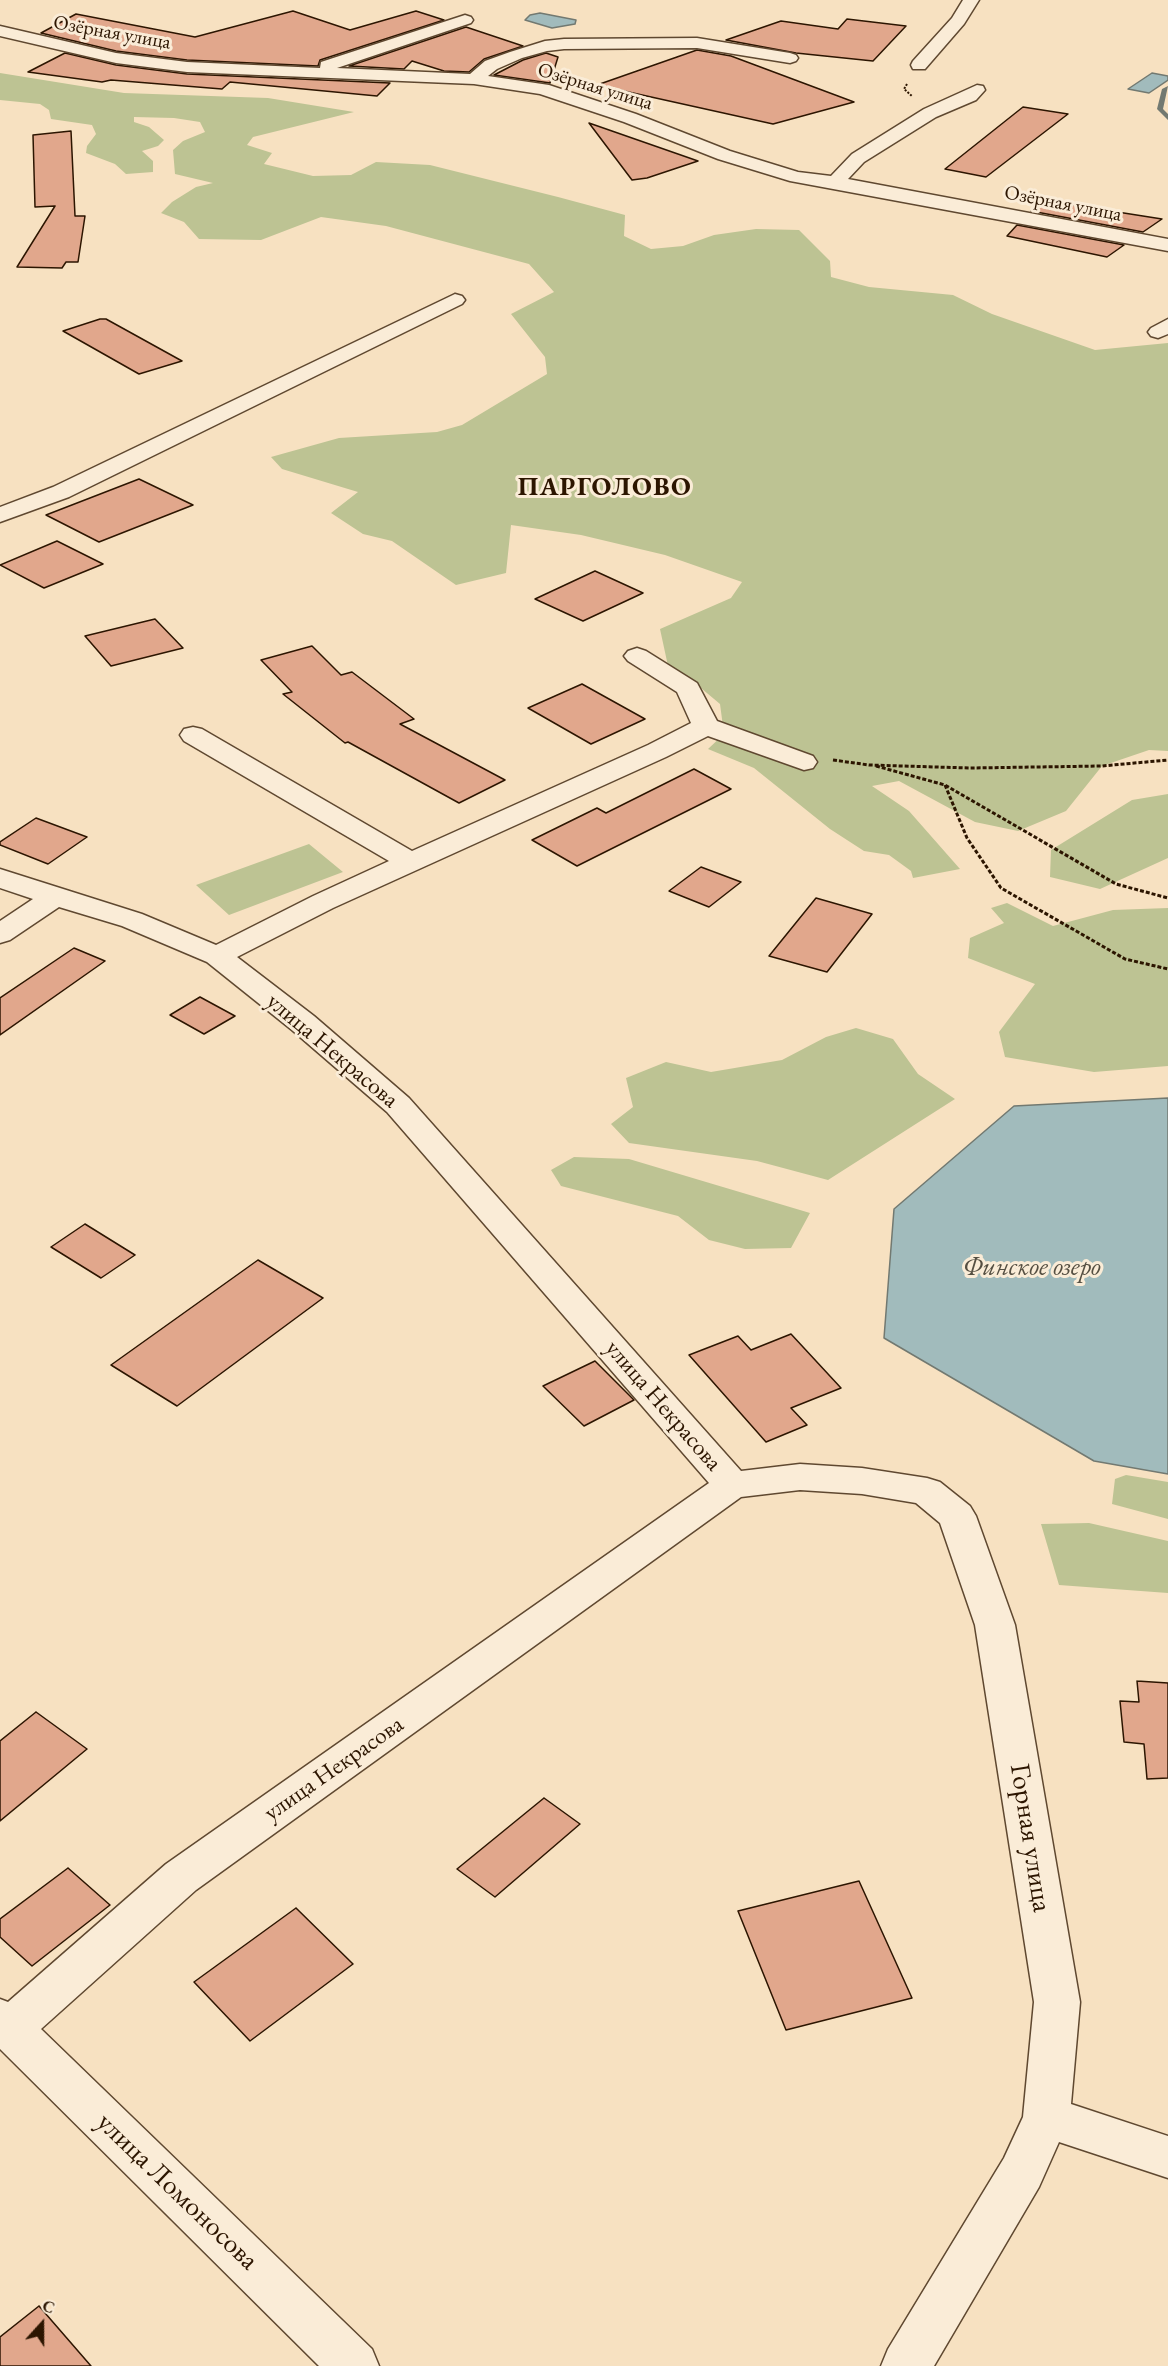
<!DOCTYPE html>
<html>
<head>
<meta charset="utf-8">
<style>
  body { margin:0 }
  #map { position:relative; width:1168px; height:2366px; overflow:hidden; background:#f7e1c1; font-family:"EB Garamond",serif }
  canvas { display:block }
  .north { position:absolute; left:12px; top:2294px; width:60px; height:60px; -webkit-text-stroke:4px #faecd7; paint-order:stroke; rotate:21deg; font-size:16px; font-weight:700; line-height:24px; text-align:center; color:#2c1500 }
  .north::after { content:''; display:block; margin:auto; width:21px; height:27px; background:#2c1500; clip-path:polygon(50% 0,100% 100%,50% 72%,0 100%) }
</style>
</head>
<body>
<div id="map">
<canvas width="1168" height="2366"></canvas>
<div class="north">С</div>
</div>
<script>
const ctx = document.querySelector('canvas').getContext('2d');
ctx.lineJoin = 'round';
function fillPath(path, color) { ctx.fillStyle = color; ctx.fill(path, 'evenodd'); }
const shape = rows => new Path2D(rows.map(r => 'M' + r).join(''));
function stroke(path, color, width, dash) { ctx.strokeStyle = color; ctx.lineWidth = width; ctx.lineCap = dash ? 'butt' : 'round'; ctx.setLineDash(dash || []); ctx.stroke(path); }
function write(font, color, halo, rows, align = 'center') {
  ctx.font = font + ' "EB Garamond",serif'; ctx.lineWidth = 6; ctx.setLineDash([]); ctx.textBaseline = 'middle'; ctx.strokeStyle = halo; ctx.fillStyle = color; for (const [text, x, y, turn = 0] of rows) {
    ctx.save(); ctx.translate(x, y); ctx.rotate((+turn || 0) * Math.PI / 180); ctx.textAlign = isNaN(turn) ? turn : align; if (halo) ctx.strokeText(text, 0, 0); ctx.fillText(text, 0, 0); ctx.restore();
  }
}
fillPath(shape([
  [0,73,124,93,268,98,354,112,253,137,247,145,272,153,264,164,313,176,351,175,376,162,430,165,558,197,625,215,624,236,651,249,683,246,714,235,756,229,799,230,830,261,831,277,869,287,953,295,992,314,1095,350,1168,343,1168,751,1149,750,1102,766,1066,811,1018,831,975,822,899,781,872,786,909,811,960,869,913,878,911,871,889,855,864,851,830,829,754,768,708,749,724,734,720,704,689,678,668,666,660,629,731,598,742,582,665,555,581,535,511,525,506,573,456,585,392,541,363,534,331,513,358,492,282,469,271,457,339,438,437,432,462,425,547,374,545,357,511,314,554,292,529,264,386,226,321,217,261,240,199,239,184,222,161,213,172,202,196,187,213,183,175,174,173,150,183,141,205,132,200,122,174,118,134,117,134,122,149,127,164,140,158,146,142,151,153,161,153,172,126,174,115,164,86,153,87,146,96,134,92,125,51,119,49,110,40,104,0,100],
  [1168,794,1168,858,1100,889,1050,877,1051,850,1132,800],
  [309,844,343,872,229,915,196,885],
  [1007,903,1053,926,1113,910,1168,908,1168,1066,1094,1072,1005,1057,999,1032,1035,984,968,958,970,938,1004,923,991,908],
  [856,1028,893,1039,918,1074,955,1099,828,1180,757,1161,629,1143,611,1124,633,1107,626,1078,666,1062,711,1072,782,1060,826,1037],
  [574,1157,629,1159,810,1213,791,1248,745,1249,709,1240,678,1216,561,1186,551,1170],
  [1126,1475,1168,1482,1168,1519,1112,1504,1115,1479],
  [1089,1523,1168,1541,1168,1593,1059,1585,1041,1524]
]), '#bdc393');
const water = shape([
  [540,13,576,20,575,24,552,28,525,20,530,15,540,13],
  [1152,73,1168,76,1168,80,1149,93,1128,89,1152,73],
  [1168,1098,1168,1474,1094,1461,884,1338,894,1209,1014,1106,1168,1098]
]);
fillPath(water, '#a1bbbc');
stroke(water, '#727971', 1.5);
fillPath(shape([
  [1168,86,1163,109,1168,114,1168,120,1157,109,1162,89,1168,86]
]), '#727971');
const building = shape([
  [293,11,350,30,416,11,444,20,320,60,318,66,187,60,116,51,41,33,76,14,195,37,293,11],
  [847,19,906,26,873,61,796,53,726,40,781,21,838,29,847,19],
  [466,27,523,46,484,59,469,72,444,71,412,61,404,69,349,66,466,27],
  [697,50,731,56,854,102,773,124,597,85,697,50],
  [65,53,116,65,187,74,390,83,377,96,230,82,222,89,111,80,102,82,28,72,65,53],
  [546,53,558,57,550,83,494,75,523,60,546,53],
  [1023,107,1068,114,986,177,945,169,1023,107],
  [589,123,698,161,647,178,632,180,589,123],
  [71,131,75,216,85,216,78,262,66,262,62,268,17,267,55,206,35,207,33,135,71,131],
  [1041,200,1162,219,1143,232,1031,211,1041,200],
  [1017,225,1124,245,1107,257,1007,236,1017,225],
  [100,319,106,319,182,361,139,374,63,331,100,319],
  [139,479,193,505,99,542,46,515,139,479],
  [57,541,103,564,44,588,0,565,57,541],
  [595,571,643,593,583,621,535,599,595,571],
  [155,619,183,648,111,666,85,636,155,619],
  [312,646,341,675,352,672,414,719,400,724,505,780,459,803,348,742,345,743,283,694,292,692,261,660,312,646],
  [582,684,645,719,591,744,528,708,582,684],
  [694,769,731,789,577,866,532,840,597,808,606,813,694,769],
  [36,818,87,837,48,864,0,845,0,842,36,818],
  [701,867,741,882,709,907,669,891,701,867],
  [816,898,872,914,827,972,769,956,816,898],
  [74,948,105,961,0,1035,0,998,74,948],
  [200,997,235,1016,204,1034,170,1015,200,997],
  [85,1224,135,1255,101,1278,51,1247,85,1224],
  [258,1260,323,1298,177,1406,111,1365,258,1260],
  [791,1334,841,1388,791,1408,807,1425,766,1442,689,1355,738,1336,751,1350,791,1334],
  [595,1361,634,1400,584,1426,543,1386,595,1361],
  [1137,1681,1168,1683,1168,1778,1147,1779,1144,1744,1124,1742,1120,1701,1139,1702,1137,1681],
  [36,1712,87,1749,0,1821,0,1741,36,1712],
  [544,1798,580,1824,495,1897,457,1869,544,1798],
  [68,1868,110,1905,32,1966,0,1937,0,1919,68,1868],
  [859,1881,912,1998,786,2030,738,1911,859,1881],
  [296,1908,353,1964,250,2041,194,1982,296,1908],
  [39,2306,91,2366,0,2366,0,2337,39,2306]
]);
fillPath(building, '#e1a78c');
stroke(building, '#2c1500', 1.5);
const minor = shape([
  [963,0,979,0,964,24,925,69,913,69,911,65,913,61,952,18,963,0],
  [465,15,471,17,473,20,471,23,337,68,470,74,485,61,510,52,545,41,564,39,697,38,790,53,796,55,798,58,796,61,790,63,697,48,564,49,547,51,522,58,497,69,488,76,549,85,636,114,730,151,798,172,831,176,852,154,924,109,977,85,983,86,985,90,976,100,936,117,864,162,848,179,1168,239,1168,251,790,181,718,159,624,122,540,94,474,84,187,72,116,63,0,36,0,26,116,53,187,62,320,68,321,62,465,15],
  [455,294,462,296,465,300,462,304,69,497,0,522,0,507,53,487,455,294],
  [1168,319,1168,334,1158,338,1151,336,1148,332,1151,328,1168,319],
  [637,648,646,651,697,683,717,721,813,756,817,762,813,768,804,770,708,736,666,757,333,908,237,957,314,1016,409,1098,741,1471,800,1464,862,1468,927,1478,940,1482,970,1506,976,1516,1015,1625,1080,2002,1071,2104,1168,2136,1168,2178,1059,2142,1039,2187,934,2366,881,2366,888,2349,1004,2158,1023,2117,1034,2002,975,1625,940,1523,916,1503,862,1494,800,1490,741,1497,196,1890,41,2029,372,2349,379,2366,319,2366,0,2049,0,1999,8,2002,166,1864,709,1483,387,1112,292,1030,207,962,122,926,59,907,10,940,0,943,0,921,33,899,0,888,0,869,142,914,216,945,313,896,389,861,184,741,180,735,184,729,193,727,202,729,412,851,648,745,691,723,677,692,628,661,624,656,628,651,637,648]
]);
stroke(minor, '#5f4830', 3);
stroke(shape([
  [907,84,904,89,912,96]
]), '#2c1500', 2, [2, 1.5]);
stroke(shape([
  [833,760,869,765,970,768,1102,766,1168,760],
  [876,766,945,785,1116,884,1168,898],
  [945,785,967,838,1001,888,1125,959,1168,969]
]), '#2c1500', 3, [4, 2]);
fillPath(minor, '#faecd7');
write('20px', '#2c1500', '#faecd7', [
  ["Озёрная улица",112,33,10],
  ["Озёрная улица",595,87,17],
  ["Озёрная улица",1063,204,11]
]);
write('24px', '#2c1500', '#faecd7', [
  ["улица Некрасова",332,1051,40],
  ["улица Некрасова",663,1406,49],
  ["улица Некрасова",334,1769,-35]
]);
ctx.letterSpacing = '1.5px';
write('bold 26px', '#2c1500', '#faecd7', [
  ["ПАРГОЛОВО",605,488]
]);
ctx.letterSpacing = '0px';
write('italic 26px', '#554f42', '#faecd7', [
  ["Финское озеро",1032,1268]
]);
write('28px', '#2c1500', '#faecd7', [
  ["Горная улица",1030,1838,81],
  ["улица Ломоносова",177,2192,44]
]);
</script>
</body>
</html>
